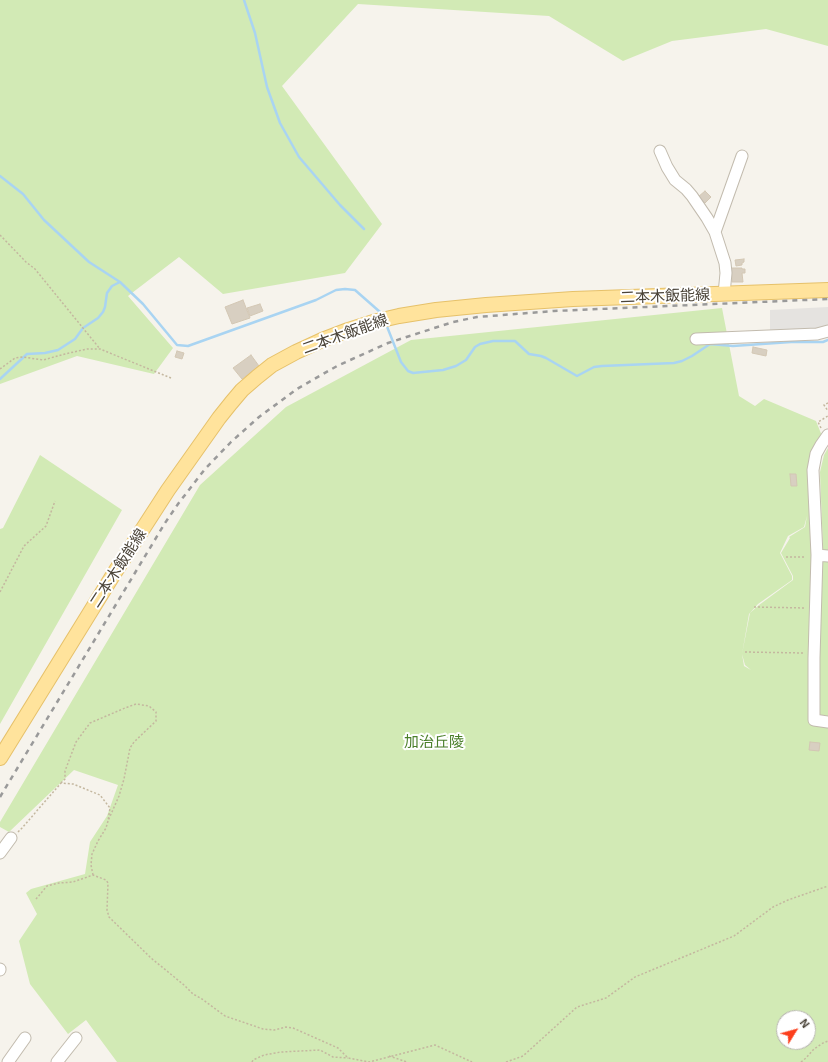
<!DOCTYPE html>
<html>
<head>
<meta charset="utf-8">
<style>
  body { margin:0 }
  #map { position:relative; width:828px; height:1062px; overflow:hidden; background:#f6f3ec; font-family:"Exo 2",sans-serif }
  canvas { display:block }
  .north { position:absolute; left:776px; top:1010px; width:40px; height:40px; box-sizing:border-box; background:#fff; border:1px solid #b7b4b0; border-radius:50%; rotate:53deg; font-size:11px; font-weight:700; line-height:16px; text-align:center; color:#4b4439 }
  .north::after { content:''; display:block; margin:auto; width:14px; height:18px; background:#fc3f1d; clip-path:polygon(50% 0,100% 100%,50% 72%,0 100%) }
</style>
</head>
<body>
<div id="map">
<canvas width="828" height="1062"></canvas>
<div class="north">N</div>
</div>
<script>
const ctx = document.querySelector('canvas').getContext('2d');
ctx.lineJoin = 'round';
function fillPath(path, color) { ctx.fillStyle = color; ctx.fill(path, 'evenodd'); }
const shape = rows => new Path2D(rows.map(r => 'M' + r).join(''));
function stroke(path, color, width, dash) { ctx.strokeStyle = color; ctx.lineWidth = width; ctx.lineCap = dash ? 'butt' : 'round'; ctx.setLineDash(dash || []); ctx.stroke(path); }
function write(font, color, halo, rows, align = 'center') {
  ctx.font = font + ' "Exo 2","Noto Sans JP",sans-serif'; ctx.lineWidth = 4; ctx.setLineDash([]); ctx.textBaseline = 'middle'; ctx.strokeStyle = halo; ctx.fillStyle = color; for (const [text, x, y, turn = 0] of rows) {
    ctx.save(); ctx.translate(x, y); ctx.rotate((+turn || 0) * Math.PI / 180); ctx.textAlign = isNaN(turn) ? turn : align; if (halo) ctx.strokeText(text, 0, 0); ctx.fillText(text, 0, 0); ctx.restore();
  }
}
fillPath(shape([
  [0,0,828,0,828,46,766,29,672,41,623,61,549,16,358,4,282,86,382,224,345,273,223,294,179,257,128,296,173,348,154,374,77,356,0,384],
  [722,308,739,396,755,406,764,399,816,421,822,436,817,444,813,549,823,549,820,472,824,455,828,448,828,718,822,718,819,713,810,714,828,726,828,1062,117,1062,86,1020,68,1034,30,984,19,941,37,914,26,893,31,889,85,874,90,842,107,816,118,785,74,770,9,832,0,827,0,822,200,485,286,407,411,340],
  [807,516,805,527,789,537,790,538,781,553,793,576,793,580,759,605,750,613,742,654,745,665,751,670,744,666,742,654,749,614,758,604,792,580,792,576,780,553,788,536,804,527],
  [784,1018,808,1018,808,1042,784,1042],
  [40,455,122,510,0,724,0,529,3,528]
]), '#d2eab5');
fillPath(shape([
  [828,307,828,328,817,330,770,330,770,310]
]), '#e5e3e0');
stroke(shape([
  [244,0,255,33,267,87,280,123,299,157,340,205,364,229],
  [0,176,23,194,44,220,89,262,120,282],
  [386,324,401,362,408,371,413,373,443,370,456,366,466,360,475,347,480,344,493,341,515,341,529,354,541,356,546,358,577,376,594,367,602,366,674,363,682,361,692,356,710,344,733,346,791,342,823,342,828,340],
  [0,379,27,354,45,353,58,350,75,339,83,328,98,318,103,312,105,307,107,293,112,286,120,282,143,304,177,345,188,346,316,300,336,290,345,289,355,290,380,312,382,316]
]), '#a9d4f2', 2.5);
const building = shape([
  [705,191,711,197,705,203,698,197,705,191],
  [744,259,744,262,742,263,742,265,736,266,735,260,744,259],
  [731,268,742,268,742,269,745,269,745,273,742,273,743,282,732,282,731,268],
  [243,300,250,318,232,324,225,307,243,300],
  [260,304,263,311,250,316,247,308,260,304],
  [753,347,767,350,766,356,752,353,753,347],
  [177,351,184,353,182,359,175,357,177,351],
  [251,355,259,366,242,379,233,368,251,355],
  [790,474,796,474,797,486,791,486,790,474],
  [810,742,820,743,819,751,809,750,810,742]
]);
fillPath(building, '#d8cfc1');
stroke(building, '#d3c7b4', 1);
const minor = shape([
  [660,151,667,167,675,180,686,189,692,196,707,218,715,232,725,263,726,273,724,294],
  [715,232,742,156],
  [696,339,817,334,828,331],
  [828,435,821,445,816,454,813,470,817,555,814,658,814,720,828,722],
  [817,555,828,556],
  [0,853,11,838],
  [0,970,0,969],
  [8,1062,25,1038],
  [57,1062,76,1038]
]);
const major = shape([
  [0,758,115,572,168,490,219,418,231,403,242,390,257,377,272,365,296,352,322,340,348,330,373,322,399,316,436,310,486,305,573,299,828,290]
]);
stroke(minor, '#c2bbae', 13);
stroke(major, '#e6c16a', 16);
stroke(shape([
  [0,235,26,262,35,269,100,349],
  [0,369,15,358,23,357,43,360,65,354,87,349,100,349,171,378],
  [828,403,824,405,828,411],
  [821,428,818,422,828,416],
  [786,557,806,557],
  [0,592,24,546,46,526,55,501],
  [754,607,806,608],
  [745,652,803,653],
  [61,783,65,779,65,771,76,742,90,723,125,708,136,704,149,706,156,712,156,721,134,742,130,748,124,779,119,796,108,821],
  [18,832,22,828,61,783,73,784,100,795,110,808,108,821,106,828,98,841,92,854,91,865,93,875],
  [36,899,47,886,59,883,73,882,93,875,106,880,108,883,107,910,109,917,151,958,184,985,193,994,202,999,225,1016,263,1029,274,1030,286,1027,293,1028,338,1048,348,1058,369,1062,435,1045,472,1062],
  [389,1056,407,1062],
  [252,1062,253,1060,264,1055,281,1052,320,1050,333,1057,348,1058],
  [506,1062,523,1056,577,1007,606,998,635,977,734,936,773,907,788,900,828,886],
  [801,1062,806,1058,814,1049,823,1043,828,1041]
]), '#c4b79f', 1.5, [2, 2]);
stroke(minor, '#fff', 11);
stroke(major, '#ffe39c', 14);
stroke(shape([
  [0,797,165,523,178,504,205,469,231,442,259,417,297,389,337,366,388,343,453,322,477,317,554,311,828,299]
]), '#9a9a9a', 2.5, [5, 5]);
write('15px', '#4b4439', '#fff', [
  ["二本木飯能線",665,296,-2],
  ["二本木飯能線",345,334,-20],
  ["二本木飯能線",118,568,-57]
]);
write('15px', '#4a7f2a', '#fff', [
  ["加治丘陵",434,742]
]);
</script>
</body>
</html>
